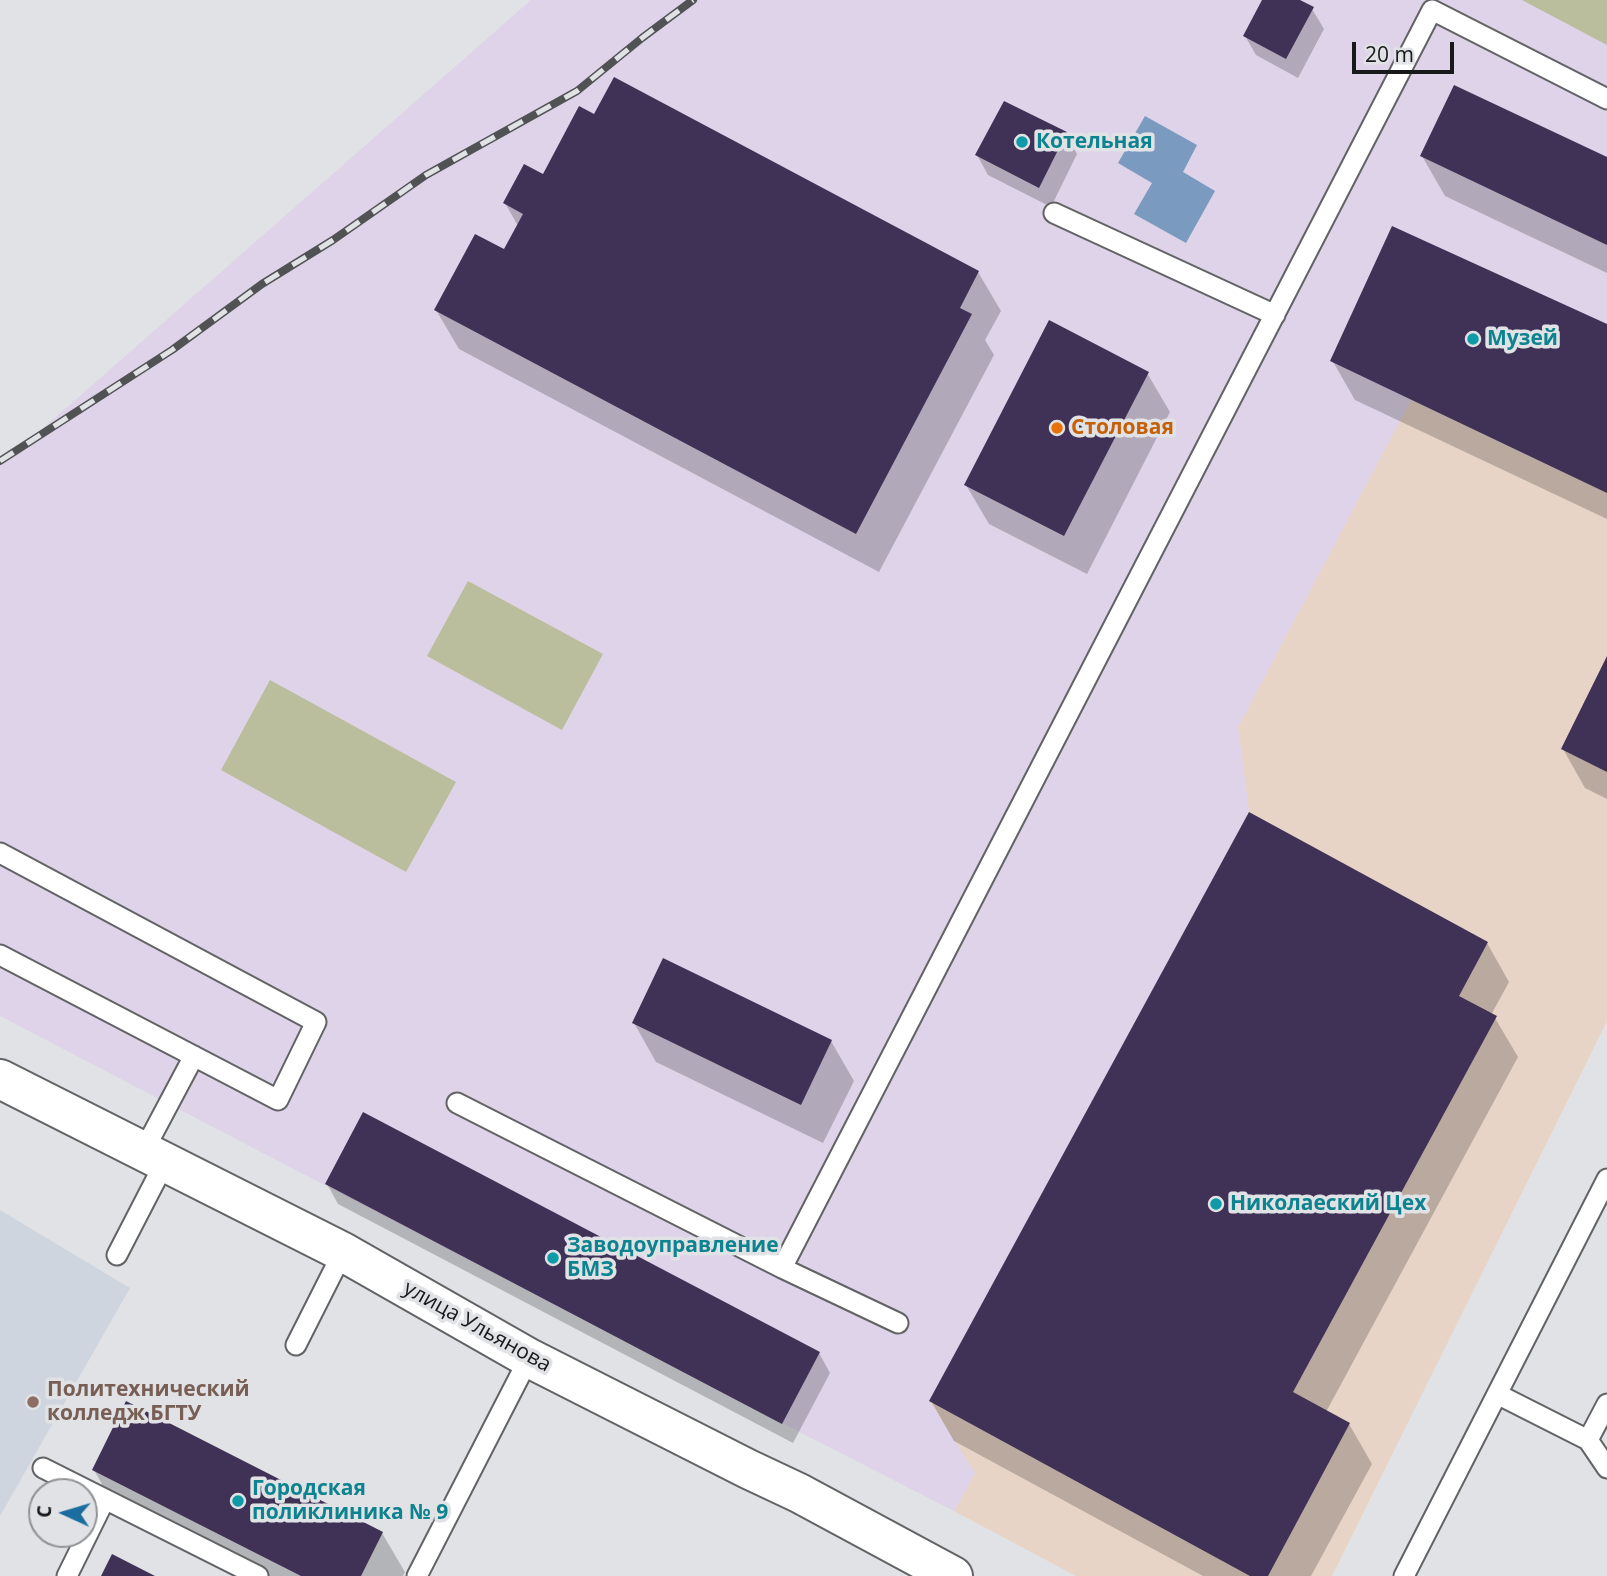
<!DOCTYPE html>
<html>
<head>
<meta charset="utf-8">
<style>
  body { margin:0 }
  #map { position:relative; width:1607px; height:1576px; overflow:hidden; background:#e0e2e5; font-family:"Open Sans",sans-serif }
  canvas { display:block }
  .north { position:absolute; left:28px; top:1478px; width:70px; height:70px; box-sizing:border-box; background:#e0e2e5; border:2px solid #909294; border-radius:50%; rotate:274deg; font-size:19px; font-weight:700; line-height:28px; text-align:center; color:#18191a }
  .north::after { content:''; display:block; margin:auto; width:24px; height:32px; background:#1a6d9e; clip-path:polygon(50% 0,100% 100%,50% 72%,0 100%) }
  .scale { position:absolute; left:1352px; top:42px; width:102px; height:32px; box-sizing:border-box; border:4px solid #18191a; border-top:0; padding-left:9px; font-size:21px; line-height:24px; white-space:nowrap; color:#18191a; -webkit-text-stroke:5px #e0e2e5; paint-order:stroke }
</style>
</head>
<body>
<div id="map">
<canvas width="1607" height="1576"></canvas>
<div class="north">С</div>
<div class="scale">20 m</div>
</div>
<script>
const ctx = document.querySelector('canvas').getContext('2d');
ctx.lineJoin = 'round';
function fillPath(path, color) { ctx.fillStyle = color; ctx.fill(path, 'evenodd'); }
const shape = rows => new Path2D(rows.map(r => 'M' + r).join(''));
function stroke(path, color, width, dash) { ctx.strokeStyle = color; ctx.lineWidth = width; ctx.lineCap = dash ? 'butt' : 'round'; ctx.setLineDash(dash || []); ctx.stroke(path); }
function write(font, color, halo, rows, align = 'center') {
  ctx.font = font + ' "Open Sans",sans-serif'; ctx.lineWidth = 7; ctx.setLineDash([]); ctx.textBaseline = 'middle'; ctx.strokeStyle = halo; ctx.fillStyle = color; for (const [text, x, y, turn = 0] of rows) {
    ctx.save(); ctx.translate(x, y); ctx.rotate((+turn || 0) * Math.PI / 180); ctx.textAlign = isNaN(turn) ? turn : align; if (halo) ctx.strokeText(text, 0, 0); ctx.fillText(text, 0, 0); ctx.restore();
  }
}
fillPath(shape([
  [1411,399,1607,492,1607,1021,1332,1576,1076,1576,954,1511,975,1473,929,1402,1249,812,1238,727]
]), '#e8d4c6');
fillPath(shape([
  [531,0,1607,0,1607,492,1411,400,1238,727,1249,812,930,1401,975,1473,954,1511,741,1402,0,1016,0,466]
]), '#ded3e8');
fillPath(shape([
  [0,1210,130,1288,0,1516]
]), '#cfd5de');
fillPath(shape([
  [1522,0,1607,0,1607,45],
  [468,581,603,654,562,730,427,656],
  [270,680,456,782,406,872,221,770]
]), '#bbbe9c');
fillPath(shape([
  [1145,116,1197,145,1183,172,1215,191,1186,243,1134,214,1152,183,1118,163]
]), '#7b9abf');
fillPath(shape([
  [1264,0,1296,0,1312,9,1324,29,1298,78,1256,55,1245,36],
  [1065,134,1077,154,1051,207,988,175,977,155],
  [1422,156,1607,159,1607,273,1445,196],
  [544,177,978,272,1001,311,985,340,994,355,879,572,459,349,436,310,505,252,518,226,505,203],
  [1607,325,1607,519,1355,400,1332,360],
  [1147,373,1170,412,1087,574,989,524,966,485],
  [1607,660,1607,799,1585,788,1563,749],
  [1487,943,1509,982,1491,1015,1495,1018,1518,1057,1326,1412,1349,1424,1372,1464,1311,1576,1203,1576,954,1441,931,1401],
  [634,1023,831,1041,854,1081,823,1143,656,1062],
  [327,1184,819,1353,830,1373,793,1443,338,1204],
  [94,1470,382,1533,405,1572,403,1576,249,1576,116,1509],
  [42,1505,42,1528,36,1518],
  [55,1534,79,1534,74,1544]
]), '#0003');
fillPath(shape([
  [1262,0,1300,0,1314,7,1286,59,1243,36],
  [614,77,979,271,960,308,972,314,856,534,434,310,475,234,504,249,523,214,503,203,524,164,543,174,579,106,594,114],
  [1454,85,1607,157,1607,245,1420,156],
  [1004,101,1067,132,1039,188,975,155],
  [1392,226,1607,324,1607,493,1330,361],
  [1049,320,1149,372,1064,536,964,485],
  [1607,656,1607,772,1561,749],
  [1249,812,1488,942,1459,996,1497,1016,1293,1392,1350,1423,1268,1576,1250,1576,929,1401],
  [663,958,832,1040,801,1105,632,1023],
  [363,1112,820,1352,782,1424,325,1184],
  [126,1401,383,1532,361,1576,301,1576,92,1470],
  [112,1554,155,1576,101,1576]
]), '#403156');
const lane = shape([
  [1054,213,1275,315],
  [0,853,316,1022,278,1100,0,955],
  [457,1103,782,1268,1432,10,1607,99],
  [143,1152,194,1056],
  [117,1255,165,1162],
  [782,1268,898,1323],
  [296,1345,343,1252],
  [1497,1394,1588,1440,1607,1468],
  [1588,1440,1607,1404],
  [43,1468,258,1576],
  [67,1576,105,1499],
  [417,1576,529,1358],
  [1404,1576,1607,1179]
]);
const secondary = shape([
  [0,1079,343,1252,529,1358,748,1469,799,1493,953,1576]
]);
stroke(lane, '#616365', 23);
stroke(secondary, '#616365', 42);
stroke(lane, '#fff', 19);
stroke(secondary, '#fff', 38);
const rail = shape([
  [0,461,172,350,262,284,333,240,426,175,577,91,642,38,693,0]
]);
stroke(rail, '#515254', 8);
stroke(rail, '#e0e2e5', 5, [16]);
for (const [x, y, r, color] of [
  [1022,142,7,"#0f9aa8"],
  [1473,339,7,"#0f9aa8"],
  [1057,428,7,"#e8710a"],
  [1216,1204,7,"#0f9aa8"],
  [553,1258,7,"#0f9aa8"],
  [33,1402,7,"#8d6e63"],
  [238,1501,7,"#0f9aa8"]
]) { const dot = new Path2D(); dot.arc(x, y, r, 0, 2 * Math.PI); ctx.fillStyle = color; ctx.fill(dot); stroke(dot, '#e0e2e5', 2.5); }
write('bold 21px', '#0d838f', '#e0e2e5', [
  ["Котельная",1036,142],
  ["Музей",1487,339],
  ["Николаеский Цех",1230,1204],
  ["Заводоуправление",567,1246],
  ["БМЗ",567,1270],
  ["Городская",252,1489],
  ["поликлиника № 9",252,1513]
], 'left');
write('bold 21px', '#c56008', '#e0e2e5', [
  ["Столовая",1071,428]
], 'left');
write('21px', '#18191a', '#e0e2e5', [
  ["улица Ульянова",477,1327,29]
]);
write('bold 21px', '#785e54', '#e0e2e5', [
  ["Политехнический",47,1390],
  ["колледж БГТУ",47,1414]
], 'left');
</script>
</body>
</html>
